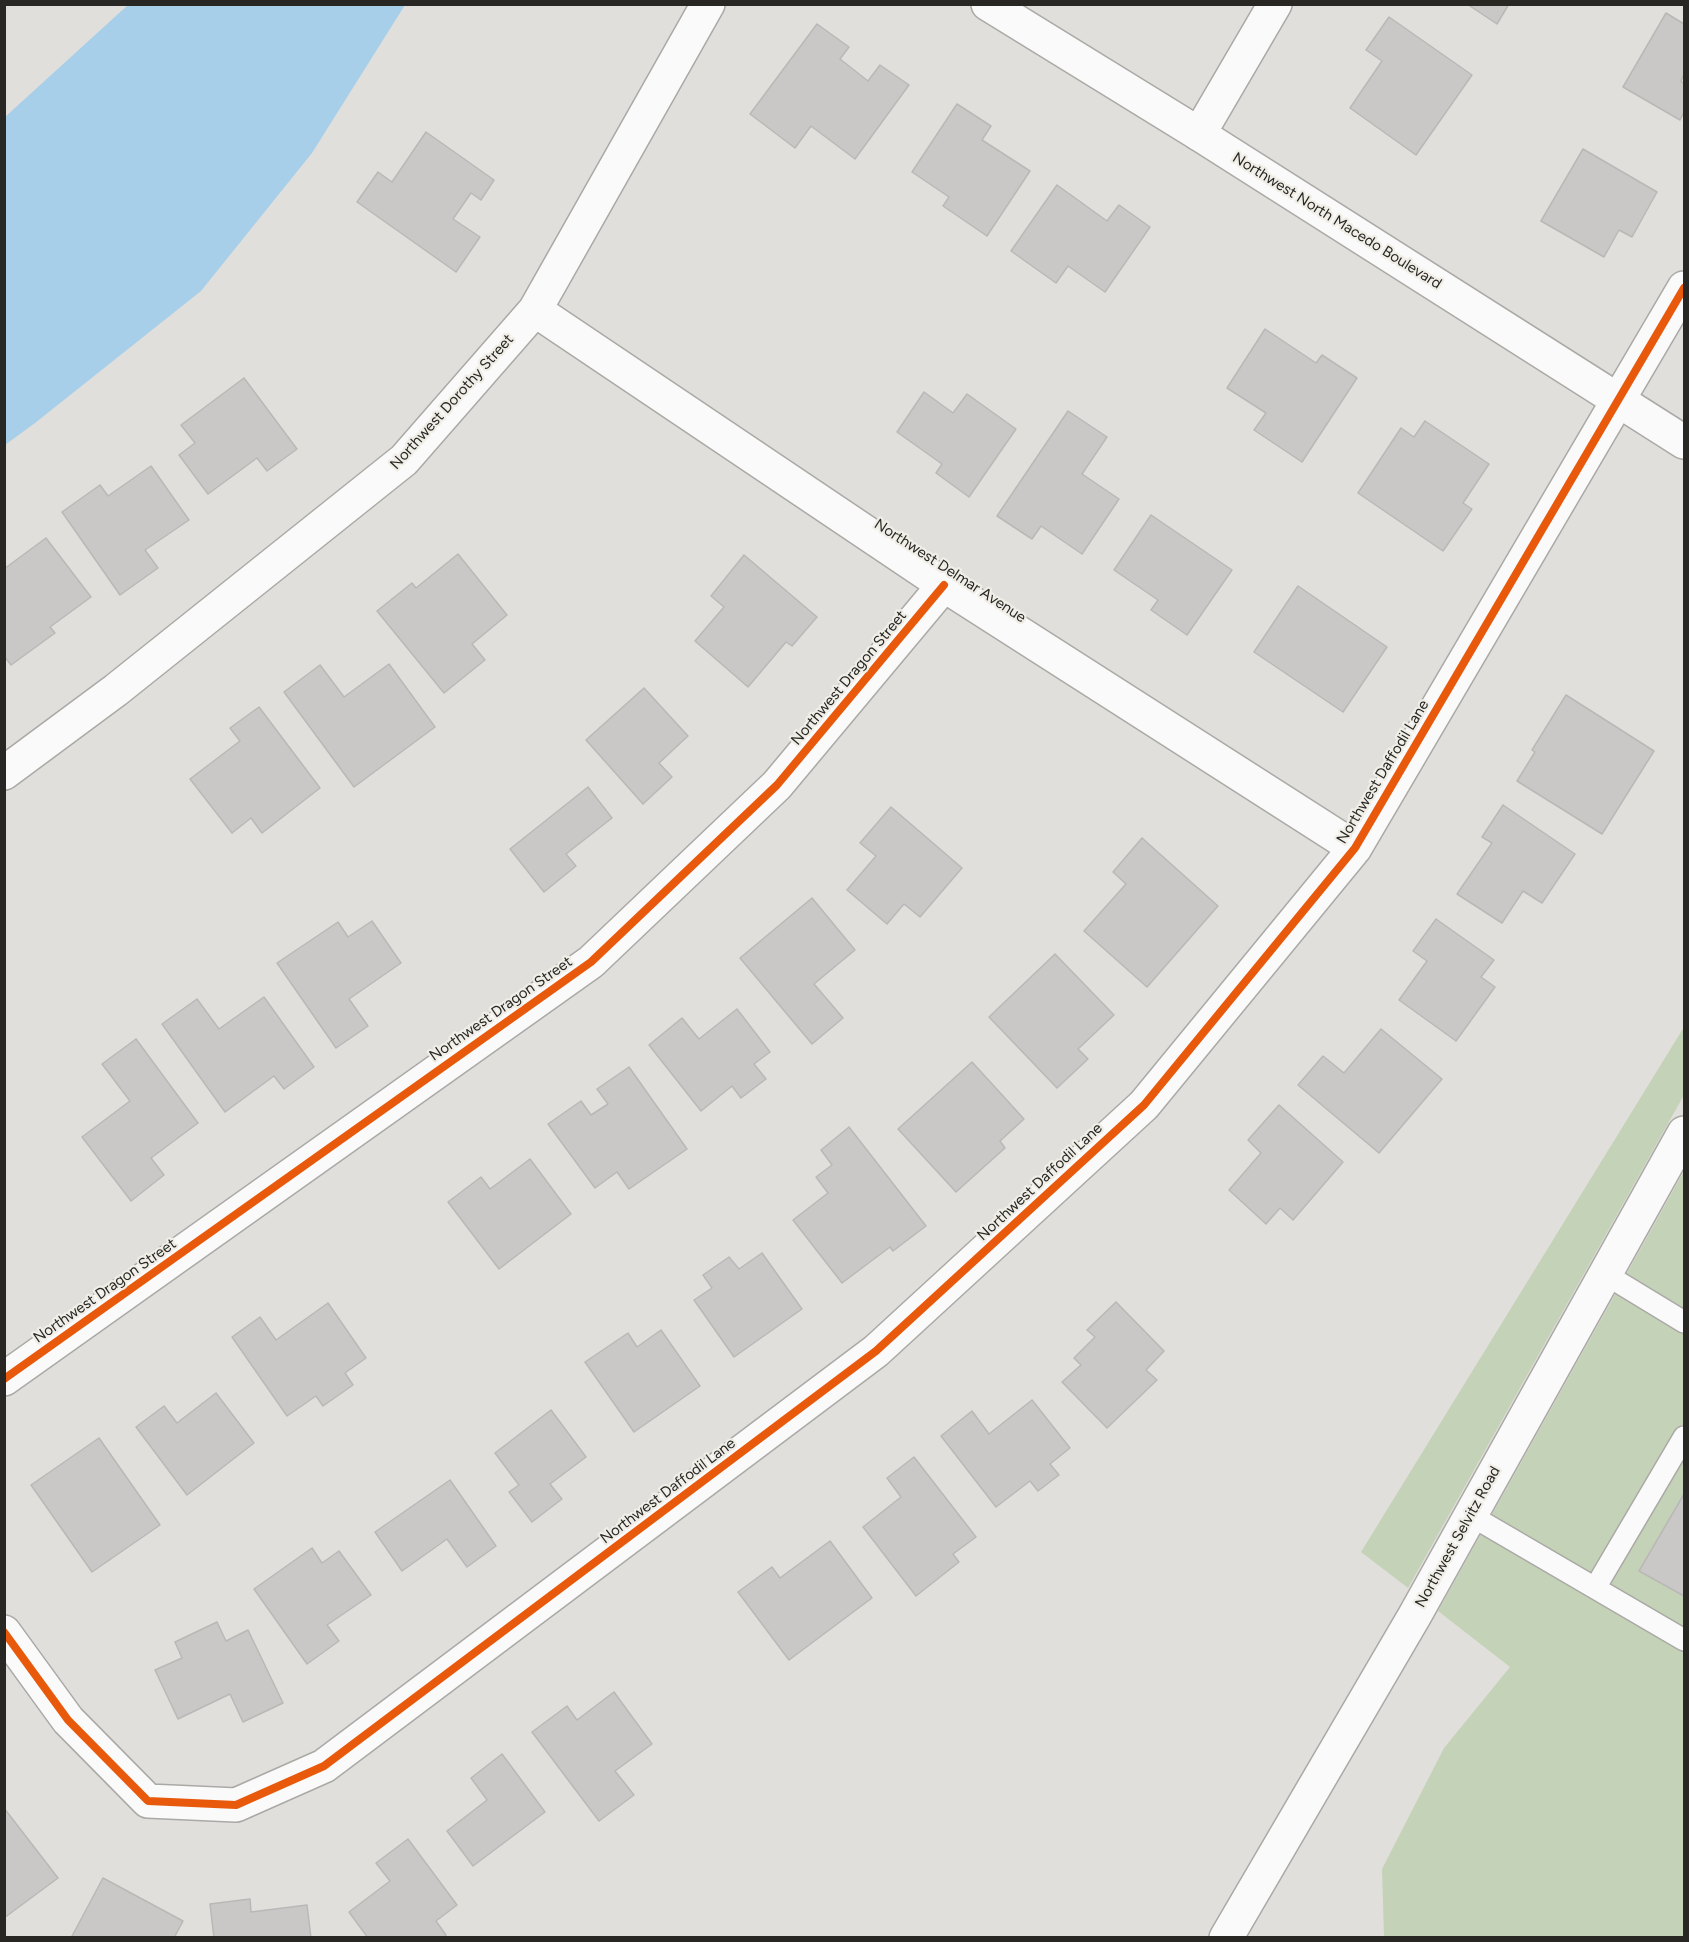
<!DOCTYPE html>
<html>
<head>
<meta charset="utf-8">
<style>
  body { margin:0 }
  #map { position:relative; width:1689px; height:1942px; overflow:hidden; background:#e1dfdb; font-family:Figtree,sans-serif }
  canvas { display:block }
  .frame { position:absolute; inset:0; border:6px solid #282724; pointer-events:none }
</style>
</head>
<body>
<div id="map">
<canvas width="1689" height="1942"></canvas>
<div class="frame"></div>
</div>
<script>
const ctx = document.querySelector('canvas').getContext('2d');
ctx.lineJoin = 'round';
function fillPath(path, color) { ctx.fillStyle = color; ctx.fill(path, 'evenodd'); }
const shape = rows => new Path2D(rows.map(r => 'M' + r).join(''));
function stroke(path, color, width, dash) { ctx.strokeStyle = color; ctx.lineWidth = width; ctx.lineCap = dash ? 'butt' : 'round'; ctx.setLineDash(dash || []); ctx.stroke(path); }
function write(font, color, halo, rows, align = 'center') {
  ctx.font = font + ' Figtree,sans-serif'; ctx.lineWidth = 4.5; ctx.setLineDash([]); ctx.textBaseline = 'middle'; ctx.strokeStyle = halo; ctx.fillStyle = color; for (const [text, x, y, turn = 0] of rows) {
    ctx.save(); ctx.translate(x, y); ctx.rotate((+turn || 0) * Math.PI / 180); ctx.textAlign = isNaN(turn) ? turn : align; if (halo) ctx.strokeText(text, 0, 0); ctx.fillText(text, 0, 0); ctx.restore();
  }
}
fillPath(shape([
  [1684,1027,1684,1095,1408,1588,1361,1552],
  [1684,1171,1684,1937,1384,1937,1382,1869,1444,1748,1510,1667,1438,1611]
]), '#c4d3b8');
fillPath(shape([
  [129,4,405,5,312,153,201,291,35,423,5,445,5,117]
]), '#a7cfe9');
const building = shape([
  [1467,4,1509,4,1497,24,1467,4],
  [1666,13,1684,24,1684,74,1681,81,1684,84,1684,112,1680,120,1623,87,1666,13],
  [1389,17,1472,75,1416,155,1350,108,1382,61,1366,50,1389,17],
  [817,24,849,47,840,59,868,81,880,65,909,85,855,159,811,126,795,148,750,114,817,24],
  [957,104,991,126,982,140,1030,171,987,236,943,206,949,197,912,172,957,104],
  [426,132,494,180,481,200,471,193,453,219,480,237,456,272,357,202,378,172,392,182,426,132],
  [1583,149,1657,192,1632,237,1619,230,1604,257,1541,221,1583,149],
  [1057,185,1107,221,1119,205,1150,227,1105,292,1068,266,1056,283,1011,251,1057,185],
  [1265,329,1316,363,1322,355,1357,378,1302,462,1254,430,1266,413,1227,388,1265,329],
  [244,378,297,449,267,471,257,458,208,494,179,455,195,443,181,425,244,378],
  [924,392,953,413,967,394,1016,429,969,497,936,473,942,464,897,432,924,392],
  [1068,411,1107,437,1082,474,1119,499,1082,554,1041,526,1032,539,997,516,1068,411],
  [1425,421,1489,464,1463,503,1472,509,1443,551,1358,493,1401,428,1414,437,1425,421],
  [151,466,189,520,145,550,158,568,120,595,62,512,100,485,108,496,151,466],
  [1151,515,1232,570,1187,635,1151,610,1158,600,1114,570,1151,515],
  [46,538,91,597,50,627,55,633,11,665,4,656,4,569,46,538],
  [458,554,507,615,472,644,485,660,444,693,377,611,412,583,416,588,458,554],
  [744,555,817,617,792,646,786,642,748,687,695,641,724,607,711,596,744,555],
  [1298,586,1387,647,1343,712,1254,652,1298,586],
  [389,664,435,727,354,787,284,692,320,665,344,697,389,664],
  [644,688,688,736,659,763,672,777,643,804,586,740,644,688],
  [1566,695,1654,751,1602,834,1517,781,1535,752,1532,750,1566,695],
  [259,707,320,788,262,833,251,818,232,833,190,779,240,741,230,728,259,707],
  [588,787,612,818,566,854,576,866,544,892,510,849,588,787],
  [1503,805,1575,854,1542,903,1523,891,1502,923,1457,894,1492,843,1482,837,1503,805],
  [891,807,962,868,920,917,904,904,887,924,847,890,876,856,860,843,891,807],
  [1142,838,1218,906,1147,987,1084,931,1126,884,1113,872,1142,838],
  [812,898,855,950,814,984,843,1018,812,1044,740,958,812,898],
  [1436,919,1494,960,1481,977,1495,987,1456,1041,1399,1000,1427,961,1413,951,1436,919],
  [372,921,401,963,349,999,368,1026,336,1048,277,963,338,922,348,937,372,921],
  [1055,954,1114,1015,1078,1049,1088,1059,1057,1088,989,1017,1055,954],
  [264,997,314,1067,284,1089,274,1076,225,1112,162,1024,197,999,219,1029,264,997],
  [737,1009,770,1052,754,1064,766,1079,741,1098,732,1086,701,1111,649,1045,682,1018,699,1039,737,1009],
  [1381,1029,1442,1079,1379,1153,1298,1085,1323,1056,1344,1073,1381,1029],
  [136,1039,198,1123,151,1158,164,1175,131,1201,82,1137,130,1101,102,1064,136,1039],
  [972,1062,1024,1119,1000,1141,1005,1148,956,1192,898,1129,972,1062],
  [629,1067,687,1149,629,1189,617,1172,595,1188,548,1124,581,1101,591,1115,608,1104,597,1089,629,1067],
  [1279,1105,1343,1162,1293,1220,1280,1208,1266,1224,1229,1190,1261,1153,1248,1140,1279,1105],
  [849,1127,926,1226,893,1251,890,1247,842,1283,793,1220,828,1193,816,1177,832,1165,821,1150,849,1127],
  [530,1159,571,1214,499,1269,448,1202,481,1177,490,1189,530,1159],
  [762,1253,802,1309,734,1357,694,1300,712,1288,703,1275,729,1257,739,1269,762,1253],
  [1116,1302,1164,1351,1146,1370,1157,1380,1107,1428,1062,1382,1081,1365,1074,1358,1095,1337,1087,1330,1116,1302],
  [328,1303,366,1358,345,1373,353,1385,323,1406,316,1396,287,1416,232,1337,260,1317,276,1340,328,1303],
  [661,1330,700,1386,634,1432,585,1362,628,1333,637,1347,661,1330],
  [216,1393,254,1443,187,1495,136,1427,164,1406,177,1423,216,1393],
  [1032,1400,1070,1448,1050,1464,1059,1475,1038,1491,1030,1481,996,1507,941,1436,972,1411,989,1434,1032,1400],
  [551,1410,586,1457,550,1484,562,1499,532,1522,509,1492,519,1485,495,1453,551,1410],
  [99,1438,160,1525,92,1572,31,1485,99,1438],
  [914,1457,976,1537,953,1554,959,1562,916,1596,863,1527,901,1497,887,1478,914,1457],
  [450,1480,496,1546,467,1567,447,1539,402,1571,375,1532,450,1480],
  [1684,1494,1684,1596,1639,1571,1684,1494],
  [830,1541,872,1598,789,1660,738,1592,772,1567,780,1578,830,1541],
  [312,1548,322,1563,339,1551,371,1595,327,1625,339,1641,307,1664,254,1589,312,1548],
  [217,1622,226,1641,248,1630,283,1703,243,1722,230,1694,178,1719,155,1670,182,1658,175,1642,217,1622],
  [614,1692,652,1744,615,1771,634,1795,599,1821,532,1732,567,1706,577,1720,614,1692],
  [502,1754,545,1812,473,1866,447,1831,487,1800,471,1778,502,1754],
  [4,1808,58,1878,4,1918,4,1808],
  [408,1839,457,1905,436,1921,446,1935,444,1938,368,1938,349,1912,390,1881,376,1863,408,1839],
  [103,1878,183,1921,174,1938,71,1938,103,1878],
  [250,1899,251,1912,307,1905,311,1938,214,1938,210,1904,250,1899]
]);
fillPath(building, '#cac8c7');
stroke(building, '#bab8b7', 1.5);
const service = shape([
  [1605,1274,1684,1322],
  [1470,1515,1684,1640],
  [1595,1588,1684,1437]
]);
const minor = shape([
  [1199,134,1275,4],
  [535,310,944,585,1355,848],
  [4,773,116,690,404,460,535,310,708,4],
  [4,1379,591,962,777,785,944,585],
  [4,1632,68,1720,148,1801,236,1805,324,1766,876,1351,1144,1105,1355,848,1684,288]
]);
const tertiary = shape([
  [988,4,1199,134,1684,442],
  [1226,1938,1415,1615,1684,1133]
]);
stroke(service, '#aba9a6', 24);
stroke(minor, '#aba9a6', 36);
stroke(tertiary, '#aba9a6', 36);
stroke(service, '#fafafa', 21);
stroke(minor, '#fafafa', 33);
stroke(tertiary, '#fafafa', 33);
stroke(shape([
  [4,1379,591,962,777,785,944,585],
  [4,1632,68,1720,148,1801,236,1805,324,1766,876,1351,1144,1105,1355,848,1684,288]
]), '#e8590c', 8);
write('15px', '#282724', '#f0eee6', [
  ["Northwest North Macedo Boulevard",1337,221,32],
  ["Northwest Dorothy Street",452,402,-48],
  ["Northwest Delmar Avenue",950,571,33],
  ["Northwest Dragon Street",849,678,-50],
  ["Northwest Daffodil Lane",1383,772,-59],
  ["Northwest Dragon Street",501,1009,-35],
  ["Northwest Daffodil Lane",1040,1182,-43],
  ["Northwest Dragon Street",105,1291,-35],
  ["Northwest Daffodil Lane",668,1491,-37],
  ["Northwest Selvitz Road",1458,1537,-61]
]);
</script>
</body>
</html>
